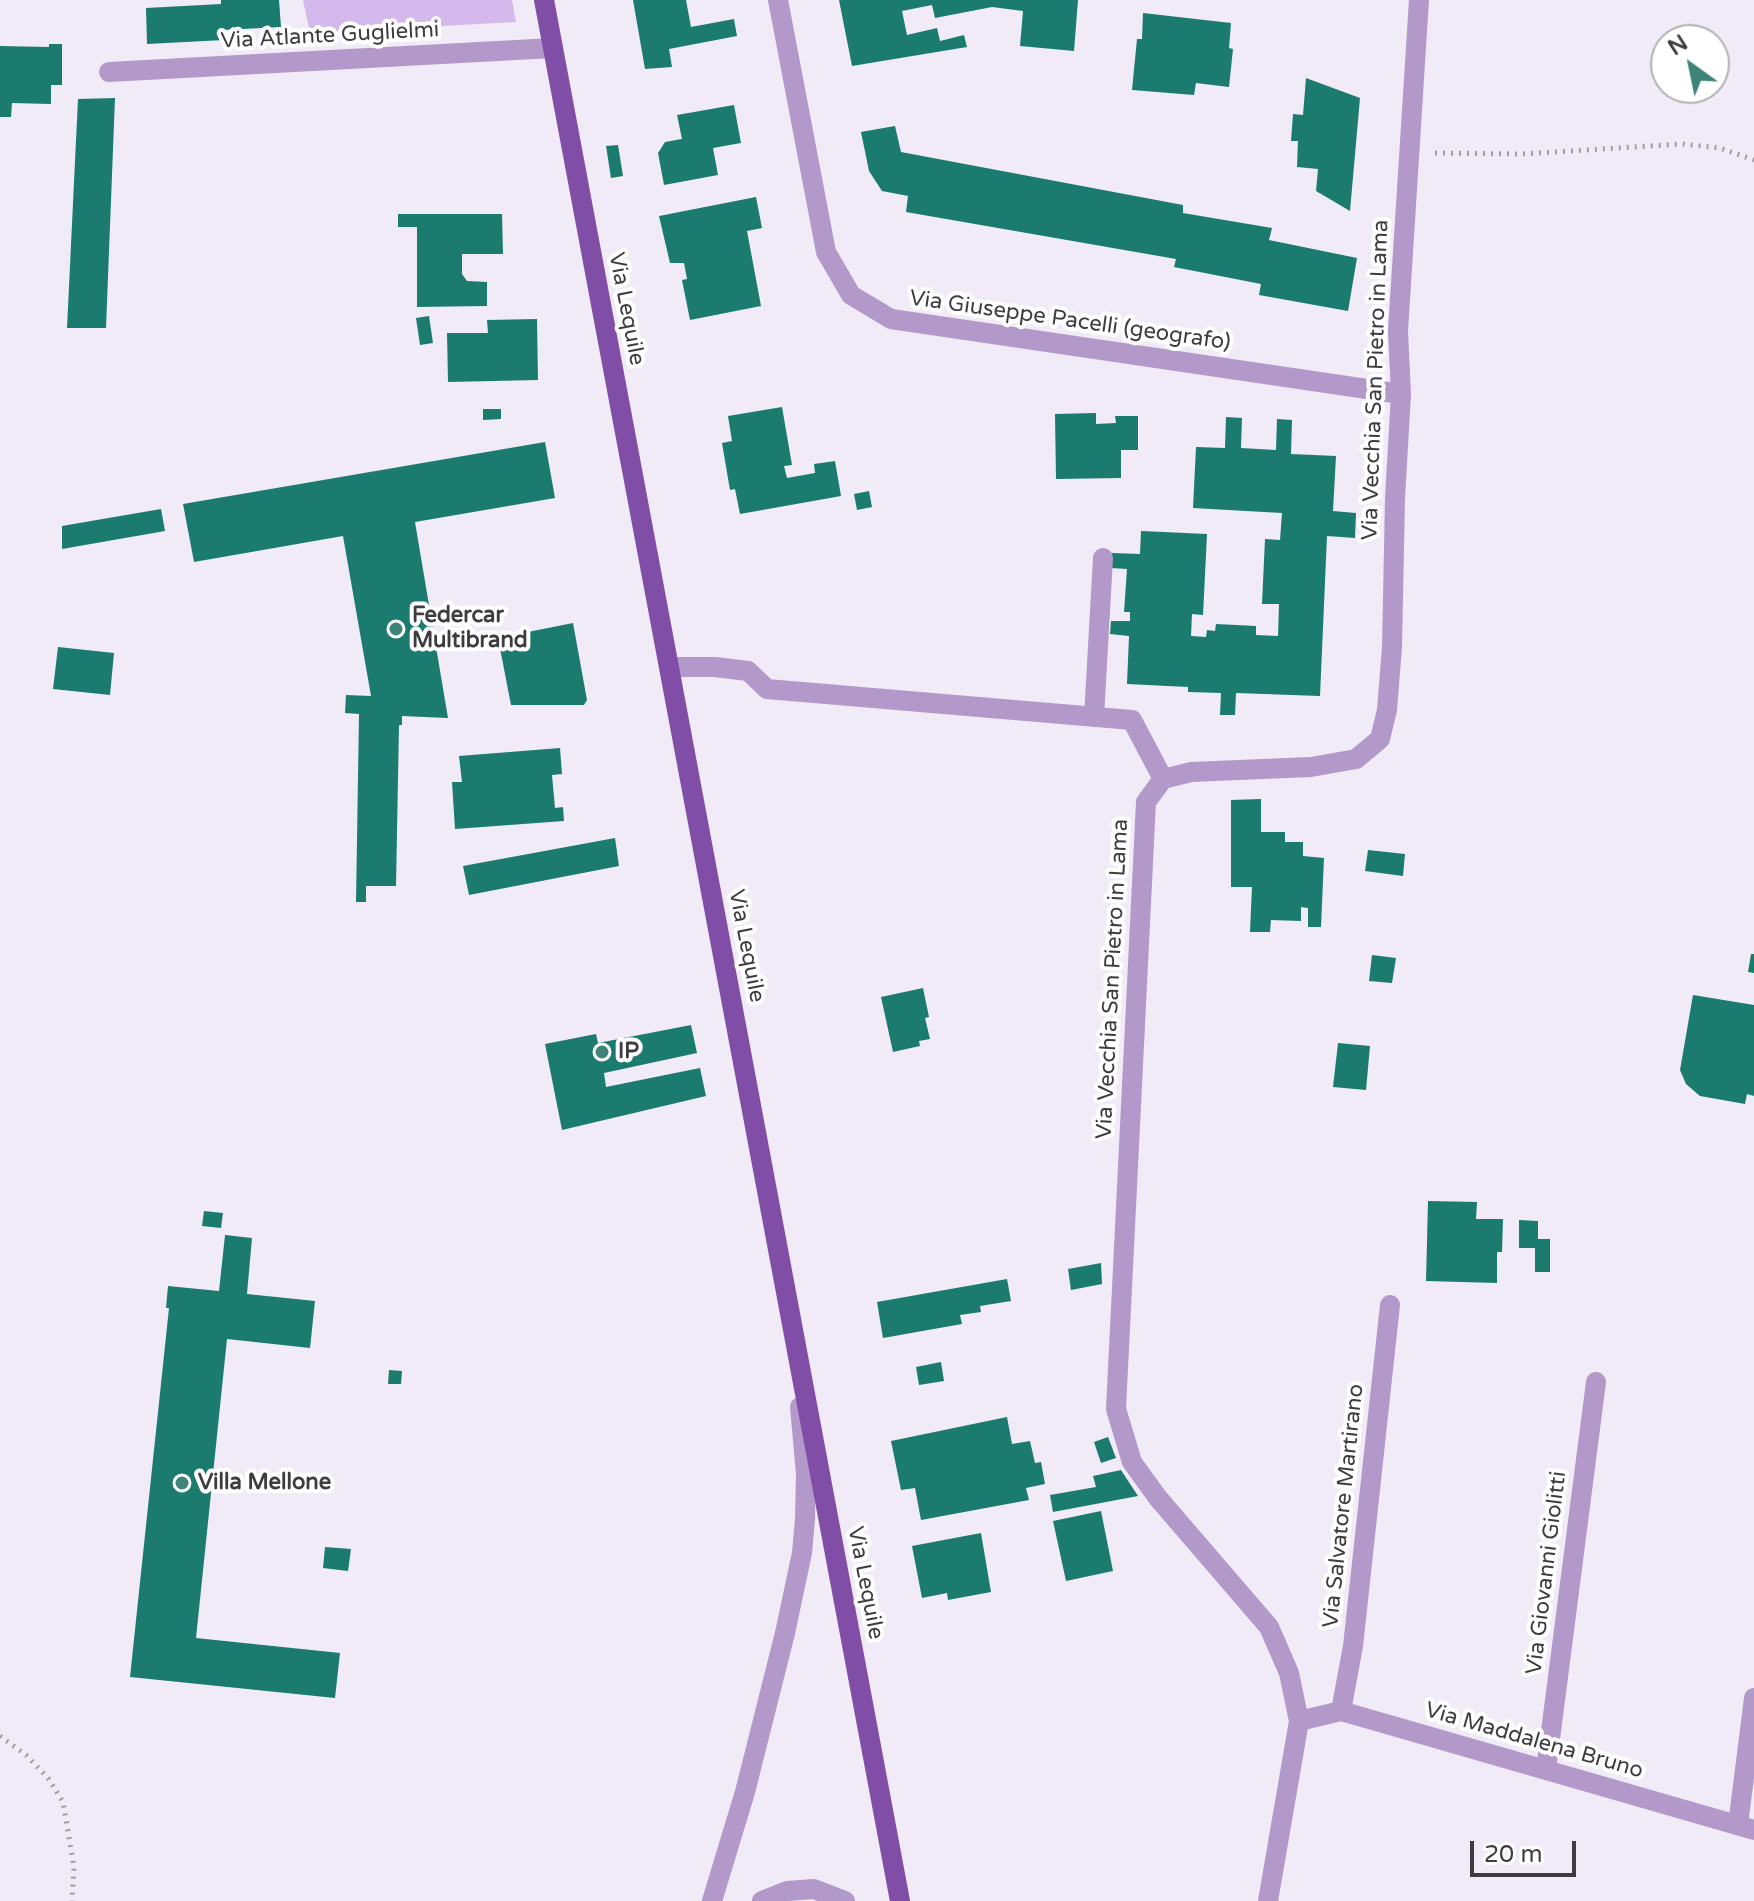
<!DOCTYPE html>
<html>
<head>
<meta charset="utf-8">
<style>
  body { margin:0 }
  #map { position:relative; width:1754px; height:1901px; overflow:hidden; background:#f0ebf6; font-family:"Varela Round",sans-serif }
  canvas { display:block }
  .north { position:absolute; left:1650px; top:24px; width:80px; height:80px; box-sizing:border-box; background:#fff; border:2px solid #b2b1b3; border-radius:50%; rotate:327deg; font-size:22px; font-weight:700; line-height:32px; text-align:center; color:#3e3c40 }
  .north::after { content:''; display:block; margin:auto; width:28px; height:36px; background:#3f8479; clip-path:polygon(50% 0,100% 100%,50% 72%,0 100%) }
  .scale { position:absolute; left:1470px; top:1841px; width:106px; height:36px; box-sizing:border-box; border:4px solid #3e3c40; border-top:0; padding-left:10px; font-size:24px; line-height:28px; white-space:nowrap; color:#3e3c40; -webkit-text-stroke:6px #fff; paint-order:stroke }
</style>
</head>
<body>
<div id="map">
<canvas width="1754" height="1901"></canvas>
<div class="north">N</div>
<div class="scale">20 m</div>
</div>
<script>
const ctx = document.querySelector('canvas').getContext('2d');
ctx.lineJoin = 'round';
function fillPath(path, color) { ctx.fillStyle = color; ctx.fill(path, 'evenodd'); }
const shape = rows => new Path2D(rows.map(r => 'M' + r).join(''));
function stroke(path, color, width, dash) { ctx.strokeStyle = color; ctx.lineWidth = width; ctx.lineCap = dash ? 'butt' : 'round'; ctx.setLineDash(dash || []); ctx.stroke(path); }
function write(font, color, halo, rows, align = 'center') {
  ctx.font = font + ' "Varela Round",sans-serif'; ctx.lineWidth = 8; ctx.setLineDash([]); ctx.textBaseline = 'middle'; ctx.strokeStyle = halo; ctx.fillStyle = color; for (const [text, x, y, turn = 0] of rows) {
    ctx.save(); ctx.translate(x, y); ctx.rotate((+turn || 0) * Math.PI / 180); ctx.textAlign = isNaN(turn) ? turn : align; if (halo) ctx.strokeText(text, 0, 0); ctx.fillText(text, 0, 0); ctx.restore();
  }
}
fillPath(shape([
  [303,0,512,0,516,22,310,33]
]), '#d4baec');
fillPath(shape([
  [221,0,279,0,281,27,223,30,224,40,147,44,146,8,221,4],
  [633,0,686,0,691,27,734,19,737,36,669,49,672,67,645,69],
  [839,0,1078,0,1074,51,1020,46,1023,11,992,7,935,18,932,5,902,11,907,35,937,28,940,41,964,35,967,47,852,66],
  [1143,13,1231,23,1229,48,1233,49,1229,87,1196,83,1194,95,1132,90,1137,39,1142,39],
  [49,44,62,44,62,85,51,85,51,104,12,103,11,117,0,117,0,46,49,47],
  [1306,78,1360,98,1350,211,1316,191,1318,169,1297,167,1298,141,1291,141,1293,114,1303,115],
  [115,98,106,328,67,328,78,99],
  [734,105,741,143,713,148,718,175,664,185,658,153,665,142,682,139,677,115],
  [895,126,901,152,1183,205,1183,213,1272,228,1269,240,1357,258,1348,311,1259,295,1261,284,1174,267,1176,259,906,212,908,196,882,191,869,171,861,132],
  [618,145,623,176,611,178,606,146],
  [756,197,762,228,747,231,761,306,690,320,682,280,687,279,684,263,670,263,659,216],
  [398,214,502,214,503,254,462,254,462,274,467,281,487,282,487,306,417,307,417,227,398,227],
  [429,316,433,343,420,345,416,318],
  [537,319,538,380,448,382,447,333,488,333,487,320],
  [782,407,792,465,784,466,787,478,815,473,814,464,835,461,841,496,740,514,735,489,730,490,722,443,732,441,728,416],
  [483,409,501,409,501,419,483,420],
  [1096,413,1096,424,1116,423,1115,416,1138,416,1138,450,1121,450,1121,478,1056,479,1055,414],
  [1226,417,1242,418,1241,448,1276,450,1277,419,1292,420,1291,454,1336,456,1333,511,1356,513,1355,538,1327,536,1320,696,1236,693,1235,715,1220,715,1221,693,1188,692,1188,687,1127,684,1129,636,1110,634,1111,621,1130,621,1130,612,1124,612,1127,569,1111,568,1112,553,1140,554,1141,531,1207,534,1203,615,1192,614,1191,636,1206,637,1207,630,1215,631,1216,624,1256,626,1256,635,1278,636,1279,604,1262,604,1265,539,1280,540,1282,513,1193,508,1196,447,1225,448],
  [545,442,555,498,415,522,448,718,402,716,402,725,399,725,396,886,366,886,366,902,356,902,359,714,345,713,346,695,371,696,343,536,194,562,183,504],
  [869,491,872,507,857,510,854,494],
  [161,509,165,531,62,549,62,526],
  [573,623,587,700,584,705,511,705,498,638],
  [58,647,114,653,110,695,53,689],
  [560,748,562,774,552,775,555,808,563,807,564,821,455,829,452,782,462,782,459,756],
  [1261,799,1261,832,1285,832,1285,842,1303,842,1303,856,1324,858,1321,927,1308,927,1308,908,1301,907,1301,921,1271,920,1270,932,1250,932,1252,887,1231,887,1231,800],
  [615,838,619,866,469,895,463,866],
  [1368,850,1405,854,1403,876,1365,871],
  [1751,954,1754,954,1754,973,1748,972],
  [1372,955,1396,958,1392,983,1369,981],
  [923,988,929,1017,925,1018,930,1039,919,1041,920,1046,893,1052,881,997],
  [1693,995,1754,1005,1754,1096,1747,1094,1745,1104,1700,1096,1686,1084,1680,1070],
  [691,1025,697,1053,604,1073,606,1087,700,1068,706,1096,562,1130,545,1044,596,1034,598,1043],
  [1338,1043,1370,1046,1366,1090,1333,1087],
  [1428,1201,1477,1202,1476,1219,1503,1219,1502,1252,1497,1252,1497,1283,1426,1281],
  [204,1211,223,1213,221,1228,202,1226],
  [1519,1220,1538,1221,1538,1239,1550,1239,1550,1272,1535,1272,1535,1248,1519,1248],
  [225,1235,252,1238,247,1294,315,1301,310,1348,227,1339,196,1638,340,1653,335,1698,130,1677,169,1308,166,1308,168,1286,219,1291],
  [1101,1263,1102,1284,1071,1290,1068,1269],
  [1007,1279,1011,1301,980,1306,981,1312,960,1315,962,1324,883,1338,877,1302],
  [941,1362,944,1381,919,1385,916,1367],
  [389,1370,402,1371,401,1384,388,1384],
  [1007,1417,1012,1444,1030,1441,1035,1463,1041,1462,1045,1484,1026,1488,1029,1500,921,1520,915,1488,901,1490,891,1441],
  [1108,1437,1116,1458,1101,1463,1094,1442],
  [1121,1470,1138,1496,1053,1512,1050,1495,1096,1487,1093,1476],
  [1101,1511,1113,1571,1066,1581,1053,1521],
  [981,1533,991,1592,948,1600,947,1593,922,1598,912,1546],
  [325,1547,351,1549,348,1571,323,1568]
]), '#1b7b6e');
stroke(shape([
  [1435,153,1521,154,1682,144,1720,148,1754,160],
  [0,1736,26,1755,48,1778,63,1802,74,1867,72,1901]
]), '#a19ea5', 5, [2, 6]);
stroke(shape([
  [778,0,826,252,851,295,891,319,1401,394],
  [109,72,553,48],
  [669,667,715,667,748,671,767,689,1132,720,1163,779],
  [1094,717,1103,558],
  [1341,1711,1353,1646,1390,1305],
  [1299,1721,1341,1711,1754,1830],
  [1546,1770,1596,1382],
  [1738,1825,1754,1698],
  [712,1901,745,1792,785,1633,802,1553,805,1519,806,1473,800,1407],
  [762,1901,787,1891,814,1889,845,1901],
  [1268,1901,1299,1721,1289,1673,1269,1627,1158,1498,1132,1462,1116,1409,1146,802,1163,779,1191,772,1311,767,1356,759,1380,739,1387,710,1392,647,1395,498,1401,394,1398,331,1419,0]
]), '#b399ca', 20);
stroke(shape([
  [544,0,900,1901]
]), '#814ea7', 20);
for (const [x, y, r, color] of [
  [396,629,8,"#3f8479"],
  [602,1052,8,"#3f8479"],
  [182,1483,8,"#3f8479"]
]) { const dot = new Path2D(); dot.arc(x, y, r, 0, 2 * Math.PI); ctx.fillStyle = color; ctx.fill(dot); stroke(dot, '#fff', 3); }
write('22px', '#3e3c40', '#fff', [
  ["Via Atlante Guglielmi",330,36,-3],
  ["Via Lequile",626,309,79],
  ["Via Giuseppe Pacelli (geografo)",1070,321,8],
  ["Via Vecchia San Pietro in Lama",1376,380,-88],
  ["Via Lequile",746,946,79],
  ["Via Vecchia San Pietro in Lama",1113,979,-87],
  ["Via Salvatore Martirano",1344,1506,-84],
  ["Via Giovanni Giolitti",1547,1573,-83],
  ["Via Lequile",865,1583,79],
  ["Via Maddalena Bruno",1534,1741,16]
]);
write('bold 22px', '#3e3c40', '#fff', [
  ["Federcar",412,616],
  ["Multibrand",412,641],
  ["IP",618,1052],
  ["Villa Mellone",198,1483]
], 'left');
</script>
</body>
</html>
